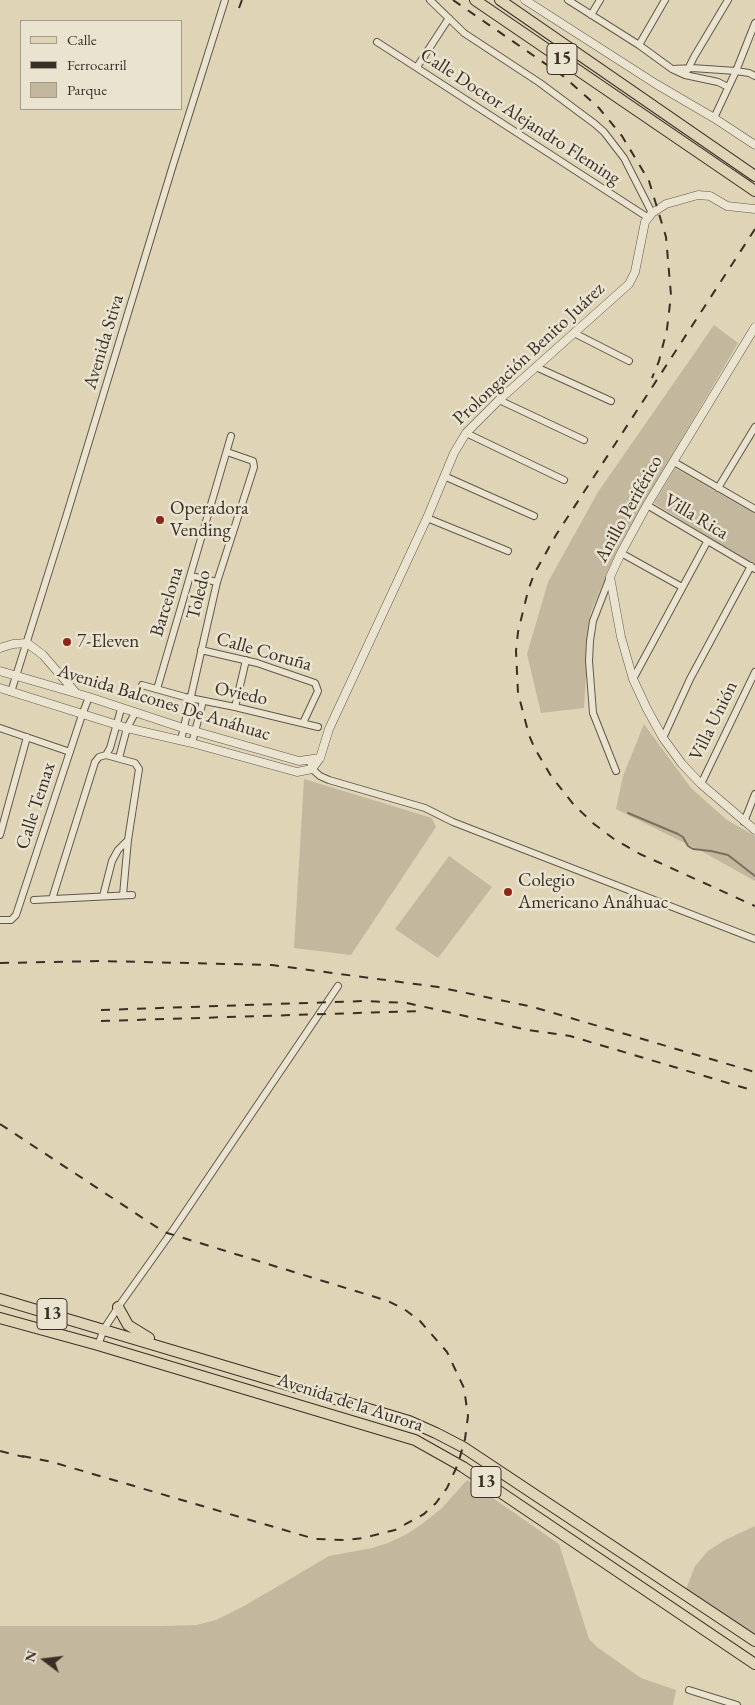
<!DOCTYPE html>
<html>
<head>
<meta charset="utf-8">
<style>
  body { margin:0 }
  #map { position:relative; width:755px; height:1705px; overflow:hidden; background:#dfd4b6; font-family:"EB Garamond",serif }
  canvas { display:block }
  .legend { position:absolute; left:20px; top:20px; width:162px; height:90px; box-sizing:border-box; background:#eae3d0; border:1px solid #a39b8c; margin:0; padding:6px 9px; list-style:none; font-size:15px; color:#392f26 }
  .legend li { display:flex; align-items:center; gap:10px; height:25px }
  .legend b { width:25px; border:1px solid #a39b8c }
  .north { position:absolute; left:20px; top:1635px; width:50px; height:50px; -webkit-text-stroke:4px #eae3d0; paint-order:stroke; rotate:285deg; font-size:14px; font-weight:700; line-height:20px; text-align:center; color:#392f26 }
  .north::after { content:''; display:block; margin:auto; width:18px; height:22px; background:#392f26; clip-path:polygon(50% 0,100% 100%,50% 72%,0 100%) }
</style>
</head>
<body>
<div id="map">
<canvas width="755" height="1705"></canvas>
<ul class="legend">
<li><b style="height:6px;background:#dfd4b6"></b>Calle</li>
<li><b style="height:6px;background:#392f26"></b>Ferrocarril</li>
<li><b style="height:14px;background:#c3b89e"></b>Parque</li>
</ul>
<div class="north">N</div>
</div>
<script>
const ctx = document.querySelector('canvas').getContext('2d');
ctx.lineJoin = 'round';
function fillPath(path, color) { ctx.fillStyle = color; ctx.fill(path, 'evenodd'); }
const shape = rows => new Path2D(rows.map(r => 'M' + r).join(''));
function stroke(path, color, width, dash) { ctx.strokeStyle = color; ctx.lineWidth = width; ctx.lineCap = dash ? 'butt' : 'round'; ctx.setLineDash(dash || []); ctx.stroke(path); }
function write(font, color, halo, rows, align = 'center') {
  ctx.font = font + ' "EB Garamond",serif'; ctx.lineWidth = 5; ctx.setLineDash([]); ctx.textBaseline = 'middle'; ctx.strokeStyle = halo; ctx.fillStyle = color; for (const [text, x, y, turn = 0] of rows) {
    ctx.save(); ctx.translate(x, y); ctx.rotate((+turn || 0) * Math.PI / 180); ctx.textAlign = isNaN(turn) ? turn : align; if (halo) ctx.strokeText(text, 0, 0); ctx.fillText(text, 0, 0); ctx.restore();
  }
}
fillPath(shape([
  [714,325,738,343,619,546,590,614,584,708,541,713,527,654,548,582,598,492],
  [675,468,755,514,755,566,654,503],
  [644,724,691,788,727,820,755,836,755,881,703,852,616,809,623,776],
  [304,779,432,818,436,827,351,955,294,948],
  [449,856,492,887,438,958,395,929],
  [467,1480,559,1544,589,1639,597,1647,641,1678,676,1690,673,1705,0,1705,0,1626,161,1626,196,1625,216,1620,246,1605,329,1556,372,1548,388,1543,407,1534,422,1524,442,1508],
  [755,1526,755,1634,686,1589,695,1566,708,1551,725,1540]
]), '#c3b89e');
stroke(shape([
  [628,813,678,834,683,837,688,846,693,849,711,851,728,855,755,876]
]), '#7b705f', 2);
const minor = shape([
  [430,0,464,33,540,83,595,124,604,132,624,158,652,213],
  [568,0,639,45,672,69,685,75,718,82,728,87],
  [591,15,600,0],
  [377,42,647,217],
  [639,45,665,0],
  [417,67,449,18],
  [673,69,692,68,736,71,749,73,755,76],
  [685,75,694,57,728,0],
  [714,118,736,71,755,23],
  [574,333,629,361],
  [536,367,611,401],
  [499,400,584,440],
  [466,433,564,480],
  [674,462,755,509],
  [444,476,534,516],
  [718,488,755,427],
  [647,505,755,569],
  [427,518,508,551],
  [621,553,682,587],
  [191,576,217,582],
  [610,577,593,621,590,641,589,661,593,713,616,771],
  [201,650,257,663,315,683,318,691,303,723],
  [633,679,707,542],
  [142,685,185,697,235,707,318,727],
  [157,689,231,436],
  [11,692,66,517,173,165,225,0],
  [235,707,246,660],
  [0,728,70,752],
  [663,738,690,679,751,566],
  [181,740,217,582,254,467,253,461,227,452],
  [192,743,203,701],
  [106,755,110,748,121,709],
  [119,758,127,728,135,713],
  [309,759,312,769,320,776,329,780,425,808,453,822,755,939],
  [701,784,755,672],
  [744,822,755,794],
  [0,835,27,737],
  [103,896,112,861,118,850,128,840],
  [52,899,95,762,99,757,106,755,135,763,139,769,128,840,123,895],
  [34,900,132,895],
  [0,920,11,920,16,915,82,715,89,697],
  [98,1345,104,1329,121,1303,173,1230,338,986],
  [689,1690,737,1705]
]);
const tertiary = shape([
  [525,0,656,84,714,118,755,145],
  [755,327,647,505,621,553,610,577,621,637,633,679,647,709,663,738,682,764,701,784,755,830],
  [0,648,13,644,27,643,43,655,76,693],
  [0,671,89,697,180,727,299,761,320,758],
  [0,688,127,728,192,743,297,772,312,769,320,758,329,729,427,518,454,453,466,433,499,400,629,284,635,272,645,222,652,213,666,204,698,195,710,196,727,206,755,209]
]);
const primary = shape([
  [0,1299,409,1421,436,1433,463,1447,755,1641],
  [118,1307,128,1325,149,1338],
  [0,1318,98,1345,415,1440,463,1467,755,1664]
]);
const trunk = shape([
  [475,0,755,191],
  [500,0,755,176]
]);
stroke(minor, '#62584a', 8);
stroke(tertiary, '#62584a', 9);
stroke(primary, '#392f26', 12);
stroke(trunk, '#392f26', 12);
stroke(minor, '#eae3d0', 6);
stroke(tertiary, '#eae3d0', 8);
stroke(primary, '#dfd4b6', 10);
stroke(trunk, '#dfd4b6', 10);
stroke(shape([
  [453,0,563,76,599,108,622,136,649,181,666,237,671,295,667,329,659,361,652,378],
  [239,8,242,0],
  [755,229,556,535,534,574,528,591,518,632,516,651,518,693,529,735,535,749,551,776,574,805,594,824,614,839,640,854,755,906],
  [0,963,100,961,272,965,438,987,533,1007,755,1072],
  [101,1010,365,1001,407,1003,528,1030,570,1036,755,1091],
  [101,1021,421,1011],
  [0,1124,164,1232,388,1301,404,1309,420,1321,447,1352,464,1388,468,1416,465,1439,458,1464,447,1488,436,1503,424,1514,395,1530,363,1538,345,1540,315,1539,52,1462,17,1455],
  [0,1451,24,1457]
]), '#392f26', 2, [9, 9]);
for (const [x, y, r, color] of [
  [160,520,5,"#8f2418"],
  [67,642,5,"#8f2418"],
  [508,892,5,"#8f2418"]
]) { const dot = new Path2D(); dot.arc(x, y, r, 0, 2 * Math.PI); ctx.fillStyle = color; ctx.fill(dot); stroke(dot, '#eae3d0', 2); }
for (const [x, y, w] of [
  [562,59,30],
  [52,1314,30],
  [486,1482,30]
]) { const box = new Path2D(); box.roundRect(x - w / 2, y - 15.5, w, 31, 4); ctx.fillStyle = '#eae3d0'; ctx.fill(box); stroke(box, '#392f26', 1); }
write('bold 18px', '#392f26', null, [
  ["15",562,59],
  ["13",52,1314],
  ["13",486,1482]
]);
write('19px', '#392f26', '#eae3d0', [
  ["Calle Doctor Alejandro Fleming",520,117,33],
  ["Avenida Stiva",104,342,-73],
  ["Prolongación Benito Juárez",529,354,-43],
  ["Anillo Periférico",629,509,-61],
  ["Villa Rica",696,517,31],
  ["Toledo",199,595,-76],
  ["Barcelona",167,602,-73],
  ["Calle Coruña",264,652,16],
  ["Oviedo",241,694,12],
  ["Avenida Balcones De Anáhuac",164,703,17],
  ["Villa Unión",714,721,-64],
  ["Calle Temax",36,806,-72],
  ["Avenida de la Aurora",350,1403,18]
]);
write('19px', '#392f26', '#eae3d0', [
  ["Operadora",170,509],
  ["Vending",170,531],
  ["7-Eleven",77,642],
  ["Colegio",518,881],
  ["Americano Anáhuac",518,903]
], 'left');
</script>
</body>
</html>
